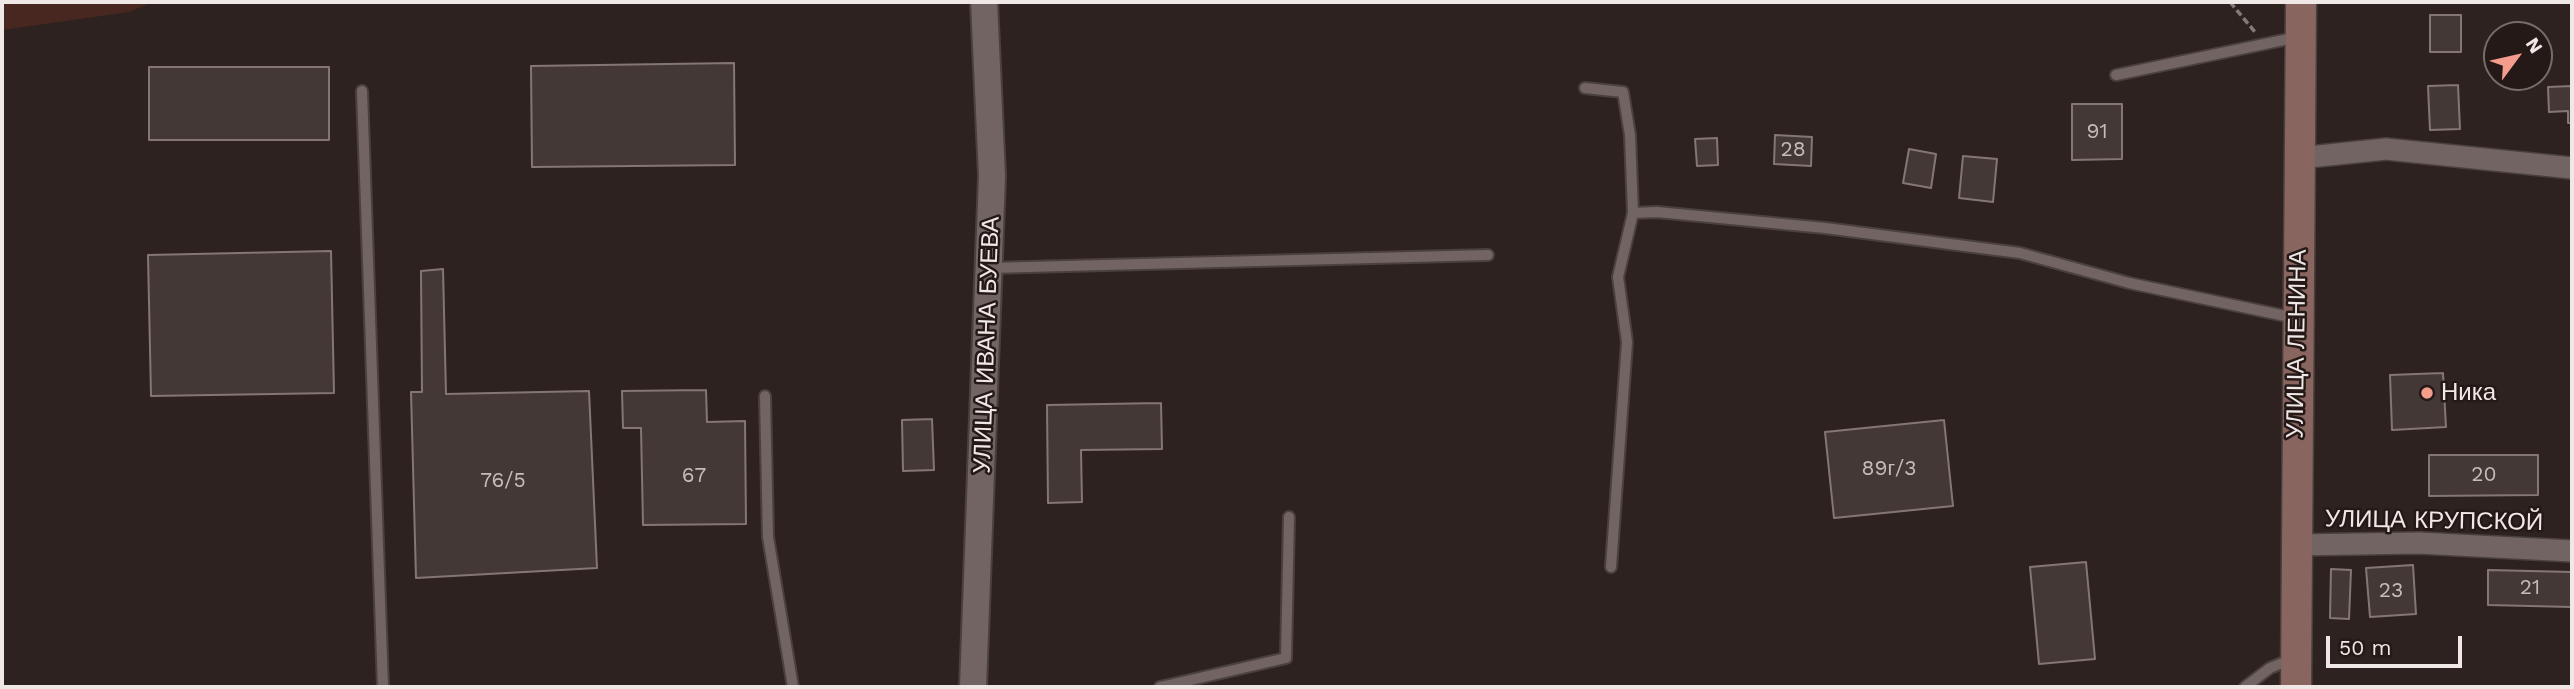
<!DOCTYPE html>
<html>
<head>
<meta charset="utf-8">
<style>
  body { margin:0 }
  #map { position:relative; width:2574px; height:689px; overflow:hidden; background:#2e2220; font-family:"Work Sans",sans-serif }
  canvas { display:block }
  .frame { position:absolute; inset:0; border:4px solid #f0e8e6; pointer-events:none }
  .north { position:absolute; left:2483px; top:21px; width:70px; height:70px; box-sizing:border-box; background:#241917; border:2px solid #766c6a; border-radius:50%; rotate:57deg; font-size:19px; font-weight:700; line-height:28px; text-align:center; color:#f0e8e6 }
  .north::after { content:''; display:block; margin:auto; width:24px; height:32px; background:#f49d8c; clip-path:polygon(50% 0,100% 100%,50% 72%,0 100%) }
  .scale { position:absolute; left:2326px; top:636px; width:136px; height:32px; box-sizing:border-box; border:4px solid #f0e8e6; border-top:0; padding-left:9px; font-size:21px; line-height:24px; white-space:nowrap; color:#f0e8e6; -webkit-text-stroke:5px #241917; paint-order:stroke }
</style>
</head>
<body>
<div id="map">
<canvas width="2574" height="689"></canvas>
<div class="frame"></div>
<div class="north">N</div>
<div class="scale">50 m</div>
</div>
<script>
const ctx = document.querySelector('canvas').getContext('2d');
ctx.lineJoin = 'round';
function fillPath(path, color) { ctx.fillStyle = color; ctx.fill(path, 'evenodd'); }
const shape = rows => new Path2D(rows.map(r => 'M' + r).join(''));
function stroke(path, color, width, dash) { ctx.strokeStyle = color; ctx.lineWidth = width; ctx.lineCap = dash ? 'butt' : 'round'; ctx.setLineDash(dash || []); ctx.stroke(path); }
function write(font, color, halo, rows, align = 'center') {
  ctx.font = font + ' "Work Sans",sans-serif'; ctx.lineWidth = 5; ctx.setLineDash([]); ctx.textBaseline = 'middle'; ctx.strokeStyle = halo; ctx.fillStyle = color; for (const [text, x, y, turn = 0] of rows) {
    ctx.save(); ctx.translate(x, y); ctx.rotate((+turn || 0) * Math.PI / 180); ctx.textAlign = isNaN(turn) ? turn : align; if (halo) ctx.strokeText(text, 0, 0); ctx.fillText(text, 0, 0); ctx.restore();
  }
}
fillPath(shape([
  [2,2,153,2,129,12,2,30]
]), '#482720');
const building = shape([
  [2430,15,2461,15,2461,52,2430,52,2430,15],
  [734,63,735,165,532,167,531,66,734,63],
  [149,67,329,67,329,140,149,140,149,67],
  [2458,85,2460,129,2430,130,2428,86,2458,85],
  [2572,86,2572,123,2568,123,2568,111,2549,112,2548,87,2572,86],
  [2072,104,2122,104,2122,159,2072,160,2072,104],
  [1775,135,1812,137,1811,166,1774,164,1775,135],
  [1717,138,1718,165,1697,166,1695,139,1717,138],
  [1909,149,1936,154,1931,188,1903,183,1909,149],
  [1963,156,1997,159,1993,202,1959,198,1963,156],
  [331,251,334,393,151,396,148,255,331,251],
  [443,269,446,394,589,391,597,568,416,578,411,392,422,392,421,271,443,269],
  [2443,373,2446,427,2392,430,2390,375,2443,373],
  [706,390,707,422,745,421,746,524,643,525,641,428,623,428,622,391,706,390],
  [1161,403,1162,449,1081,450,1082,502,1048,503,1047,405,1161,403],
  [932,419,934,470,903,471,902,420,932,419],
  [1944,420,1953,506,1834,518,1825,432,1944,420],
  [2429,455,2538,455,2538,495,2429,496,2429,455],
  [2086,562,2095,659,2039,664,2030,567,2086,562],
  [2413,565,2416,614,2370,617,2366,568,2413,565],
  [2331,569,2351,570,2349,619,2330,618,2331,569],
  [2488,570,2572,572,2572,607,2488,605,2488,570]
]);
fillPath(building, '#443836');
stroke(building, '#847673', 2);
const service = shape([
  [2116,75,2298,37],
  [1585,88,1623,92,1630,135,1633,213,1657,212,1825,228,2020,253,2129,283,2295,318],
  [362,91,383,687],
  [989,268,1488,255],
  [765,396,768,537,793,687],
  [1611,567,1627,342,1618,277,1633,213],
  [1160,687,1286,658,1289,517],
  [2245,687,2270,668,2294,658]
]);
const minor = shape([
  [2299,158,2386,149,2572,168],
  [2295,545,2419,543,2572,551]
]);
const tertiary = shape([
  [973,687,992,176,984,2]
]);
const secondary = shape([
  [2296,687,2301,2]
]);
stroke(service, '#4a413f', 14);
stroke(minor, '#4a413f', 24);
stroke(tertiary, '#4a413f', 30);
stroke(secondary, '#4a413f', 33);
stroke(shape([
  [2230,2,2255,32]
]), '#857a78', 3.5, [7, 3.5]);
stroke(service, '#726462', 10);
stroke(minor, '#726462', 21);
stroke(tertiary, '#726462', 26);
stroke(secondary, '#88655f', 30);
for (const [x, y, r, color] of [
  [2427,393,7,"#f49d8c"]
]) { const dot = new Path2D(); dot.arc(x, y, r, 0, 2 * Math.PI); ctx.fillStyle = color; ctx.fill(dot); stroke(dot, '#241917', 2.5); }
write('21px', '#c5bcba', null, [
  ["91",2097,132],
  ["28",1793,150],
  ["89г/3",1889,469],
  ["20",2484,475],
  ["67",694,476],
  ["76/5",503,481],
  ["21",2530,588],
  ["23",2391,591]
]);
write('24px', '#f0e8e6', '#241917', [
  ["УЛИЦА ЛЕНИНА",2297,344,-89],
  ["УЛИЦА ИВАНА БУЕВА",987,345,-88],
  ["УЛИЦА КРУПСКОЙ",2434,521,1]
]);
write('24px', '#f0e8e6', '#241917', [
  ["Ника",2441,393]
], 'left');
</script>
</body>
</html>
